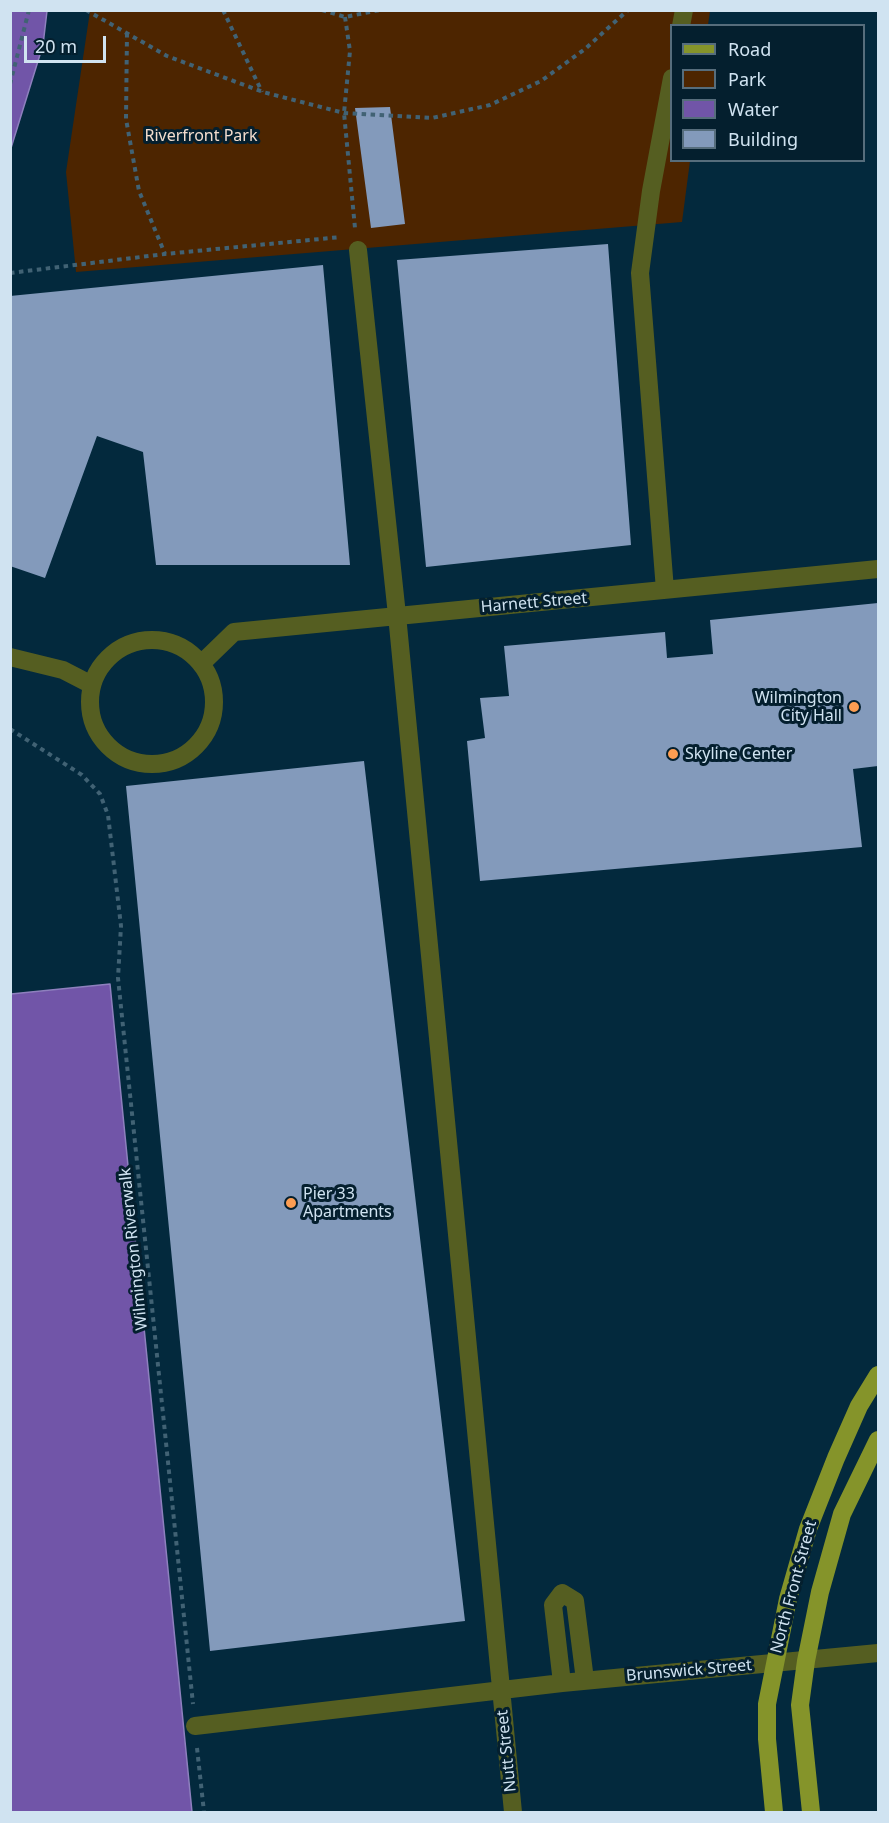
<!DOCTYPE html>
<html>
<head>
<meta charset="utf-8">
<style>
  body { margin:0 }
  #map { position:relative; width:889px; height:1823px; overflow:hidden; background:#03293d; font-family:"Noto Sans",sans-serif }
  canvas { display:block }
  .frame { position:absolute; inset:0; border:12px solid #d0e3f1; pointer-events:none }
  .legend { position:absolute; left:670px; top:24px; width:195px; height:138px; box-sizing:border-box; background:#041f2e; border:2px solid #566d7c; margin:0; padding:8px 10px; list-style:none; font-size:18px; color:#d0e3f1 }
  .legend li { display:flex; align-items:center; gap:12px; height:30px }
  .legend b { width:30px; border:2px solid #566d7c }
  .scale { position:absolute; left:24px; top:36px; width:82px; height:27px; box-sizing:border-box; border:3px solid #d0e3f1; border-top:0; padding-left:8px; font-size:18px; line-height:21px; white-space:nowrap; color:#d0e3f1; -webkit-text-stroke:4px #041f2e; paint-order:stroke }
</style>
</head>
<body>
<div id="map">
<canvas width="889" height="1823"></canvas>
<div class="frame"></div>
<ul class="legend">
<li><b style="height:8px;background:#85942a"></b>Road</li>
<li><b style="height:16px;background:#4d2500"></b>Park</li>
<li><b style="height:16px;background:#7155a8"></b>Water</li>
<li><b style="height:16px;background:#839abb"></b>Building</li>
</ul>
<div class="scale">20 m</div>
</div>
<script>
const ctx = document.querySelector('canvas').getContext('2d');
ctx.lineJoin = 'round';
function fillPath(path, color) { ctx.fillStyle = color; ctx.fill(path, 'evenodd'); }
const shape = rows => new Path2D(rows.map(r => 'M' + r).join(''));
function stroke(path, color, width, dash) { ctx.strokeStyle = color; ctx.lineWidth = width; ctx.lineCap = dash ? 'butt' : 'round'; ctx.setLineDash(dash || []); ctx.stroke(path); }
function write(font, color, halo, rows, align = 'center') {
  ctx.font = font + ' "Noto Sans",sans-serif'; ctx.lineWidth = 6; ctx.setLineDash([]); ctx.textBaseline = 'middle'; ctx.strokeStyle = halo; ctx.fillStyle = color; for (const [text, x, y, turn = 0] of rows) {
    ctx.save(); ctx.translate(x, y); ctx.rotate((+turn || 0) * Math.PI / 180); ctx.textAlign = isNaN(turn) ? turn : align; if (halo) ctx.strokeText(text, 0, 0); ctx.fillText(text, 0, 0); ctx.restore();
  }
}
fillPath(shape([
  [90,11,710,11,708,25,672,26,672,160,690,161,682,222,76,272,66,172]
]), '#4d2500');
const water = shape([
  [11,10,47,11,43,45,11,148,11,10],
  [110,984,192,1812,11,1812,11,994,110,984]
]);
fillPath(water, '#7155a8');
stroke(water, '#8e80be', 1.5);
fillPath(shape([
  [390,107,405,224,371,228,355,108],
  [608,244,631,545,426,567,397,260],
  [323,265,350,565,156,565,143,452,97,436,45,578,10,566,10,296],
  [878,603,878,766,853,769,862,847,480,881,467,741,485,738,480,698,509,696,504,646,665,632,667,658,713,654,710,620],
  [364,761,465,1621,210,1651,126,786]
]), '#839abb');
stroke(shape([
  [86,10,167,56,263,92,344,113,432,118,490,105,541,81,585,49,628,10],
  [223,10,262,92],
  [322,10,345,17,380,10],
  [345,17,350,51,344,113,355,228],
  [127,33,126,119,139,191,165,254],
  [10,84,29,10],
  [10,273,165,254,341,237],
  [10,729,82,775,100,794,108,815,121,926,118,978,193,1704],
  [197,1748,204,1812]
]), '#416274', 4, [4.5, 4.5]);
stroke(shape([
  [681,26,684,10],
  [358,250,397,615,513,1812],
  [665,590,640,273,651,191,672,78],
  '90 702a62 62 0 1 1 124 0a62 62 0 1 1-124 0Z',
  [10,657,63,670,92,685],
  [202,663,234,632,878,569],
  [562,1683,553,1605,562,1593,575,1601,585,1680],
  [195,1726,562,1683,878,1653]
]), '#555e21', 18);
stroke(shape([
  [774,1812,767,1739,767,1704,788,1599,808,1529,836,1458,859,1406,878,1375],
  [811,1812,800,1705,806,1661,820,1592,842,1514,878,1440]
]), '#85942a', 18);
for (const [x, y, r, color] of [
  [854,707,6,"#fc9d52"],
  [673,754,6,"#fc9d52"],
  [291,1203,6,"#fc9d52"]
]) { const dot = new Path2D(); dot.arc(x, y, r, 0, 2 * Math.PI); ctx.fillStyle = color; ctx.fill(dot); stroke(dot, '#041f2e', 2); }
write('16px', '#f3ddce', '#041f2e', [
  ["Riverfront Park",201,136]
]);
write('16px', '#d0e3f1', '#041f2e', [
  ["Harnett Street",534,603,-5],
  ["Wilmington Riverwalk",134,1249,-96],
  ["North Front Street",794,1587,-75],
  ["Brunswick Street",689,1671,-5],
  ["Nutt Street",507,1751,-96]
]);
write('16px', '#d0e3f1', '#041f2e', [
  ["Wilmington",842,698,"right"],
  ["City Hall",842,716,"right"],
  ["Skyline Center",685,754],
  ["Pier 33",303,1194],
  ["Apartments",303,1212]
], 'left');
</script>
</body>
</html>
